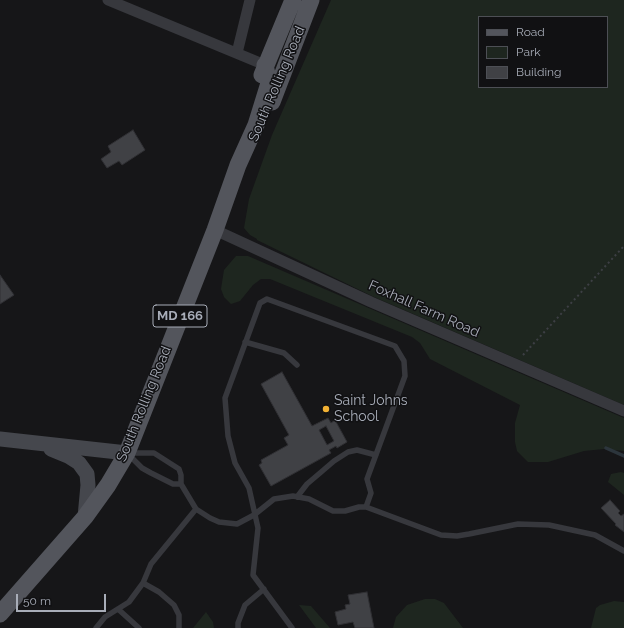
<!DOCTYPE html>
<html>
<head>
<meta charset="utf-8">
<style>
  body { margin:0 }
  #map { position:relative; width:624px; height:628px; overflow:hidden; background:#161618; font-family:Raleway,sans-serif }
  canvas { display:block }
  .legend { position:absolute; left:478px; top:16px; width:130px; height:72px; box-sizing:border-box; background:#111113; border:1px solid #4d4f55; margin:0; padding:5px 7px; list-style:none; font-size:12px; color:#a8adb8 }
  .legend li { display:flex; align-items:center; gap:8px; height:20px }
  .legend b { width:20px; border:1px solid #4d4f55 }
  .scale { position:absolute; left:16px; top:594px; width:90px; height:18px; box-sizing:border-box; border:2px solid #a8adb8; border-top:0; padding-left:5px; font-size:12px; line-height:14px; white-space:nowrap; color:#a8adb8; -webkit-text-stroke:3px #111113; paint-order:stroke }
</style>
</head>
<body>
<div id="map">
<canvas width="624" height="628"></canvas>
<ul class="legend">
<li><b style="height:5px;background:#53555c"></b>Road</li>
<li><b style="height:11px;background:#1e261f"></b>Park</li>
<li><b style="height:11px;background:#404145"></b>Building</li>
</ul>
<div class="scale">50 m</div>
</div>
<script>
const ctx = document.querySelector('canvas').getContext('2d');
ctx.lineJoin = 'round';
function fillPath(path, color) { ctx.fillStyle = color; ctx.fill(path, 'evenodd'); }
const shape = rows => new Path2D(rows.map(r => 'M' + r).join(''));
function stroke(path, color, width, dash) { ctx.strokeStyle = color; ctx.lineWidth = width; ctx.lineCap = dash ? 'butt' : 'round'; ctx.setLineDash(dash || []); ctx.stroke(path); }
function write(font, color, halo, rows, align = 'center') {
  ctx.font = font + ' Raleway,sans-serif'; ctx.lineWidth = 3; ctx.setLineDash([]); ctx.textBaseline = 'middle'; ctx.strokeStyle = halo; ctx.fillStyle = color; for (const [text, x, y, turn = 0] of rows) {
    ctx.save(); ctx.translate(x, y); ctx.rotate((+turn || 0) * Math.PI / 180); ctx.textAlign = isNaN(turn) ? turn : align; if (halo) ctx.strokeText(text, 0, 0); ctx.fillText(text, 0, 0); ctx.restore();
  }
}
fillPath(shape([
  [331,0,624,0,624,405,374,297,257,240,257,239,250,235,244,228,249,199,272,135],
  [479,17,607,17,607,87,479,87],
  [236,256,248,256,624,418,624,451,604,449,584,451,548,462,528,462,517,451,515,442,515,423,520,405,430,359,420,343,412,337,270,279,261,279,253,285,240,301,231,304,224,297,221,289,224,270],
  [621,472,624,473,624,495,608,482,611,474],
  [425,599,435,599,444,603,463,628,393,628,396,617,407,605],
  [614,601,624,602,624,628,591,628,596,608,600,605],
  [299,605,311,606,330,628,316,628],
  [206,612,213,622,214,628,193,628]
]), '#1e261f');
stroke(shape([
  [606,448,624,456]
]), '#2c353c', 3.5);
const building = shape([
  [133,130,145,150,122,165,119,161,107,168,101,159,111,152,108,146,133,130],
  [0,275,14,295,0,304,0,275],
  [282,372,312,426,328,418,331,423,335,420,347,442,337,448,336,446,329,450,331,453,271,486,259,465,262,463,261,460,288,445,284,438,289,435,261,384,282,372],
  [326,426,334,441,327,445,319,430,326,426],
  [610,500,620,511,618,513,621,516,624,514,624,532,615,525,616,524,601,508,610,500],
  [367,592,374,628,355,628,353,622,338,625,335,612,346,609,345,605,350,604,348,595,367,592]
]);
fillPath(building, '#404145');
stroke(building, '#303034', 1);
stroke(shape([
  [523,355,624,246]
]), '#3d3f44', 2, [2, 3]);
stroke(shape([
  [245,342,284,353,297,365],
  [130,453,154,453,179,469,181,475,181,484,196,509,210,518,219,522,237,524,254,515,274,499,293,496,309,499,333,511,345,511,359,507,366,507,441,535,457,536,469,534,518,524,549,525,595,535,624,551],
  [129,455,142,468,151,473,173,484,181,484],
  [297,497,307,484,320,473,334,461,348,452,357,450,376,455],
  [143,583,159,592,174,605,179,615,179,628],
  [118,609,139,628],
  [96,628,105,617,129,602,143,583,151,564,196,509],
  [238,628,238,623,245,605,264,589],
  [292,628,253,575,258,528,249,488,235,463,228,436,225,398,260,303,267,299,395,346,404,361,405,376,367,479,371,493,366,507]
]), '#37383d', 5.5);
stroke(shape([
  [108,0,265,65],
  [237,53,250,0],
  [215,230,371,302,624,411]
]), '#37383d', 11);
stroke(shape([
  [0,439,127,453],
  [51,449,68,456,79,463,87,474,88,485,85,517]
]), '#45474d', 15);
stroke(shape([
  [262,75,293,0],
  [272,102,311,0],
  [0,614,85,517,108,485,127,453,215,230,238,165,256,125,269,83,265,65]
]), '#53555c', 17);
for (const [x, y, r, color] of [
  [326,409,4,"#f2b134"]
]) { const dot = new Path2D(); dot.arc(x, y, r, 0, 2 * Math.PI); ctx.fillStyle = color; ctx.fill(dot); stroke(dot, '#111113', 1.5); }
for (const [x, y, w] of [
  [180,316,54]
]) { const box = new Path2D(); box.roundRect(x - w / 2, y - 11, w, 22, 3); ctx.fillStyle = '#111113'; ctx.fill(box); stroke(box, '#a8adb8', 1); }
write('bold 13px', '#a8adb8', null, [
  ["MD 166",180,316]
]);
write('14px', '#a8adb8', '#111113', [
  ["South Rolling Road",277,84,-67],
  ["Foxhall Farm Road",424,309,24],
  ["South Rolling Road",144,404,-68]
]);
write('14px', '#a8adb8', '#111113', [
  ["Saint Johns",334,401],
  ["School",334,417]
], 'left');
</script>
</body>
</html>
